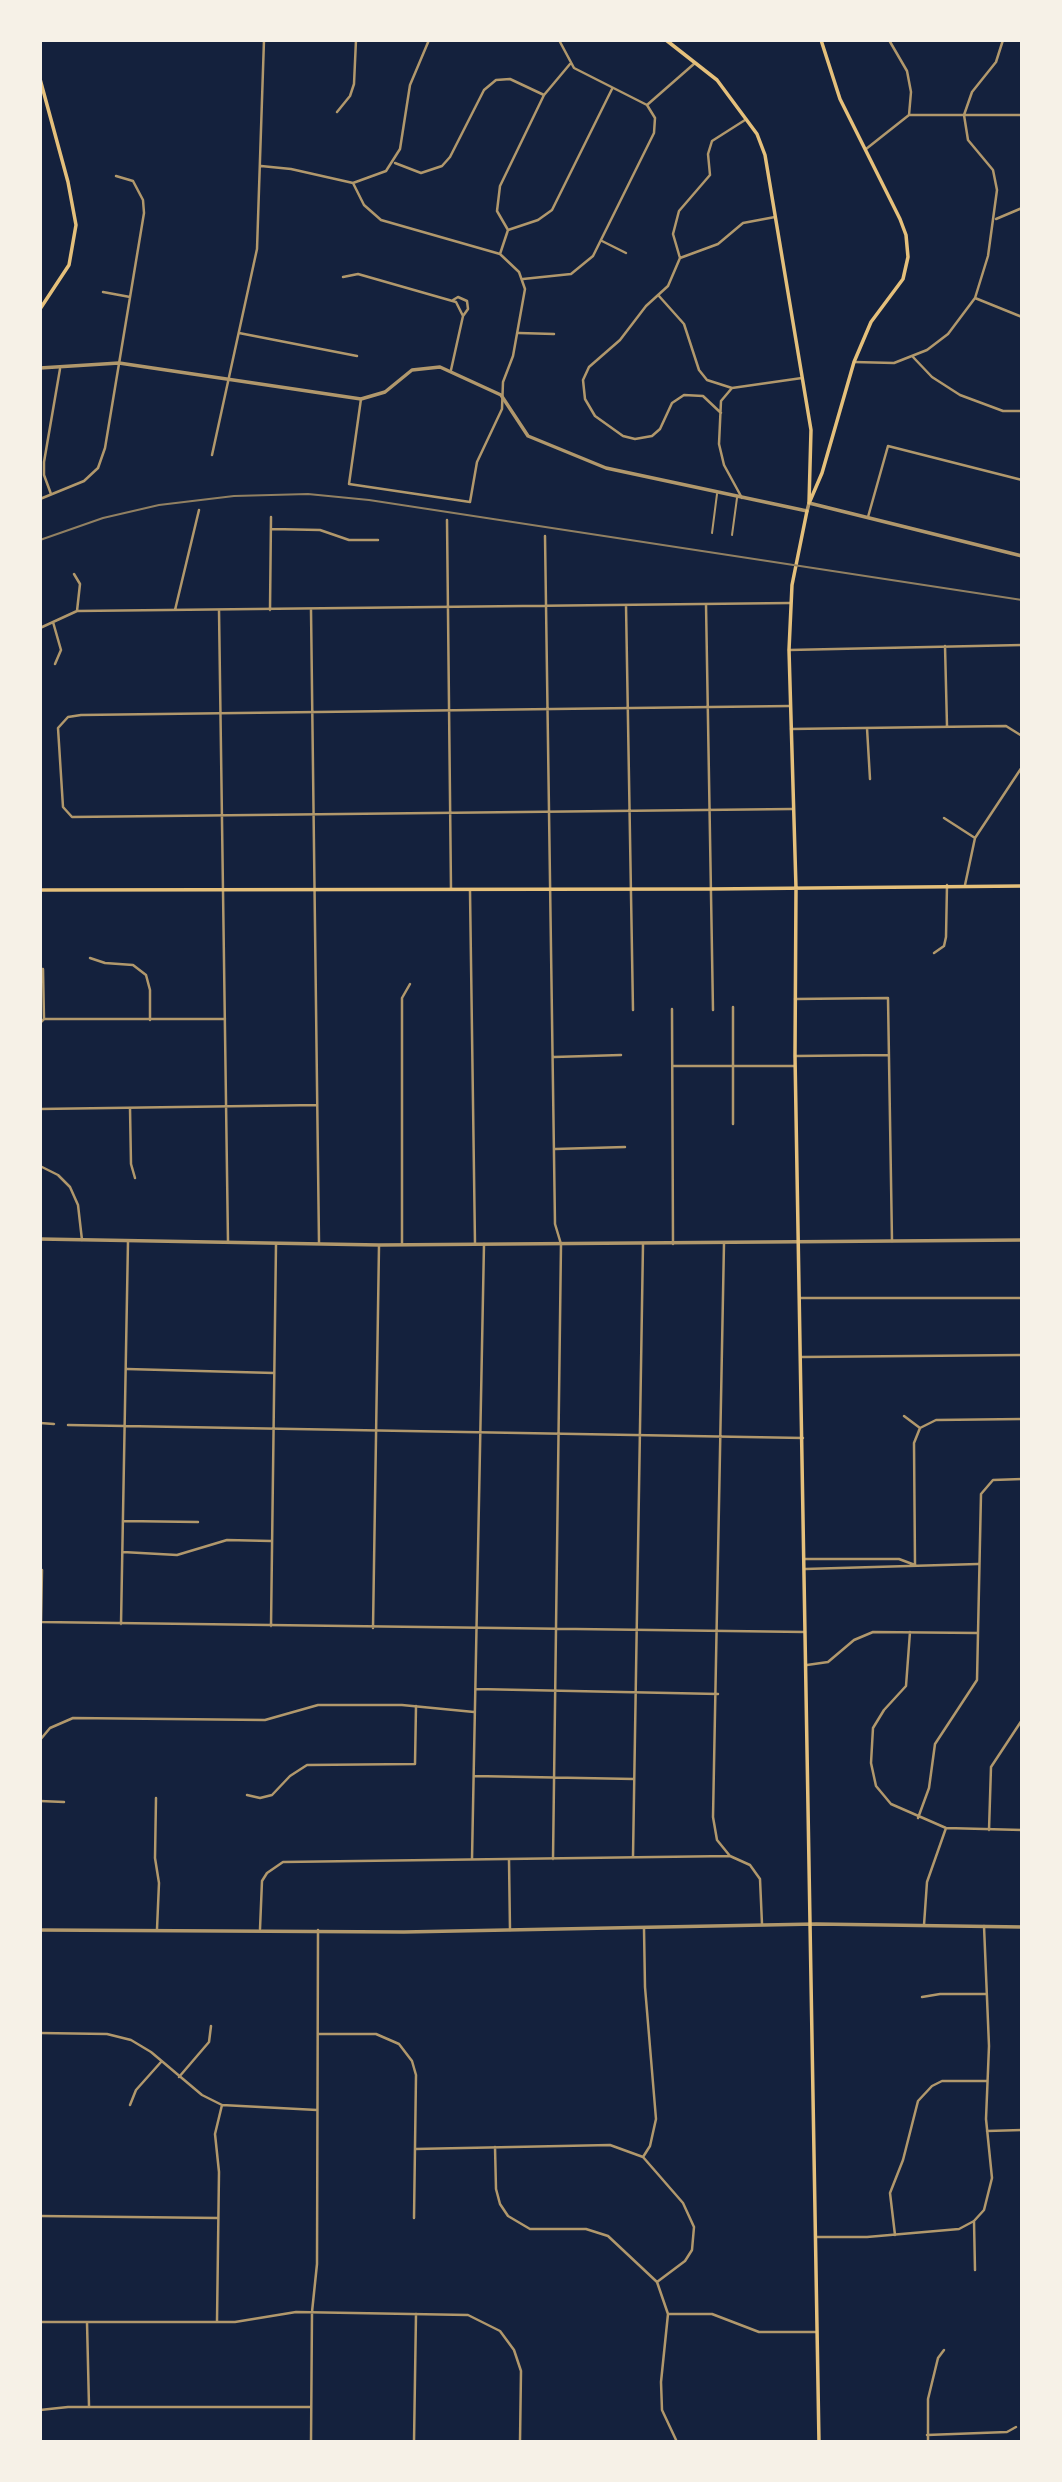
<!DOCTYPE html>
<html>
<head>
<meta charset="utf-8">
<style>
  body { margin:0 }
  #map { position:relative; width:1062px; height:2482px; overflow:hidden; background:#14213d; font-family:"Titillium Web",sans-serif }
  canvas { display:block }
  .frame { position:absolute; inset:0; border:42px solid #f6f1e7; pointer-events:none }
</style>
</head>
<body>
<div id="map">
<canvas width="1062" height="2482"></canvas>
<div class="frame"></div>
</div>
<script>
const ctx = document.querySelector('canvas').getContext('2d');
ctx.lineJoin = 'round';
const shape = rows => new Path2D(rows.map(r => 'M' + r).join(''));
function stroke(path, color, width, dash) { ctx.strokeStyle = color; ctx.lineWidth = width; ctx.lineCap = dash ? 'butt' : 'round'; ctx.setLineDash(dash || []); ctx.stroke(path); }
stroke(shape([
  [712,533,717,494],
  [732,535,737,498]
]), '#b1986c', 2);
stroke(shape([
  [559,40,574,68,647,105,695,63],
  [889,40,907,71,911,92,909,115],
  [337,112,350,96,354,84,356,40],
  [866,149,909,115,1022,115],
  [395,163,421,173,442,166,450,157,484,90,496,80,510,79,544,95],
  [261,166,291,169,353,183,386,171,400,149,410,85,429,40],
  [353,183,364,205,381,220,500,254,519,272,525,289,513,356,503,382,502,409,477,462,470,502,349,484,361,399],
  [996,219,1022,208],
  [508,230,497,211,500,186,544,95,570,64],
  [508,230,538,220,552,210,612,89],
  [602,241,626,253],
  [500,254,508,230],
  [680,258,718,244,743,223,775,217],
  [343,277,358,274,456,302,463,316,451,370],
  [523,279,571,274,593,256,654,133,655,118,647,105],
  [103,292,130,297],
  [659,296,684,324,699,370,707,380,732,388,802,378],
  [975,298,1022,317],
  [453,300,458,297,467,301,468,309,463,316],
  [239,333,357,356],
  [519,333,554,334],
  [913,357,932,377,960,395,1003,411,1022,411],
  [854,362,894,363,927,350,948,334,975,298,988,256,997,190,993,170,968,140,964,115,972,92,996,62,1003,40],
  [732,388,721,401,719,444,724,465,742,498],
  [721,413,703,396,684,395,672,403,660,429,652,436,635,439,623,436,595,416,585,399,583,380,589,367,620,340,646,306,668,286,680,258,673,234,679,211,710,175,708,154,712,141,745,120],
  [212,455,257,249,264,40],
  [51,494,44,475,44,462,60,369],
  [40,499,84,481,98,468,105,448,144,213,143,200,133,181,116,176],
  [868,517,888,446,1022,480],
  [447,520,451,889],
  [272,529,320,530,349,540,378,540],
  [545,536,555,1224,561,1244,553,1859],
  [74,574,80,584,77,611],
  [706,604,713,1010],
  [626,605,633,1010],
  [175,610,199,510],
  [219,610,228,1242],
  [270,610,271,517],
  [311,610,319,1243],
  [53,622,61,650,55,664],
  [40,628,77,611,790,603],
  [945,646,947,726],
  [789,650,1022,645],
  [790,706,81,715,68,717,58,728,63,807,72,817,792,809],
  [867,728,870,779],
  [791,729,1006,726,1022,736],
  [944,818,975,838],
  [965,885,975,838,1022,767],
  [470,891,475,1244],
  [934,953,944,946,946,937,947,885],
  [90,958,105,963,133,965,146,975,150,990,150,1020],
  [40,969,43,969,44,1019],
  [795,999,888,998,892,1241],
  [733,1007,733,1124],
  [672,1009,673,1244],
  [40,1023,44,1019,225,1019],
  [796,1056,888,1055],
  [554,1057,621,1055],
  [673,1066,795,1066],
  [130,1108,131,1164,135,1178],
  [40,1109,317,1105],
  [555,1149,625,1147],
  [40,1166,58,1175,70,1187,78,1205,82,1240],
  [724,1243,713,1817,717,1840,730,1856],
  [402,1244,402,998,410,984],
  [800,1298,1022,1298],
  [802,1357,1022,1355],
  [127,1369,274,1373],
  [904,1416,920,1428],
  [40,1423,54,1424],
  [68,1425,803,1438],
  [123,1521,198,1522],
  [123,1552,177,1555,227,1540,271,1541],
  [805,1559,899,1559,915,1565],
  [915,1565,914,1443,920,1428,936,1420,1022,1419],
  [805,1569,978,1564],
  [40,1622,805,1632],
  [41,1622,42,1570],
  [121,1624,128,1241],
  [271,1626,276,1244],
  [373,1628,379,1246],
  [910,1632,906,1686,884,1710,873,1728,871,1763,876,1786,891,1804,946,1828,1022,1830],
  [807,1665,828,1662,854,1640,873,1632,978,1633],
  [476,1689,718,1694],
  [40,1740,50,1728,73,1718,265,1720,318,1705,402,1705,474,1712],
  [474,1776,634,1779],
  [247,1795,260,1798,272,1795,290,1776,307,1765,415,1764,416,1706],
  [156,1798,155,1858,159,1883,157,1929],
  [40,1801,64,1802],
  [918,1818,929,1788,935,1744,977,1680,981,1494,993,1480,1022,1479],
  [989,1830,991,1767,1022,1720],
  [633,1857,643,1244],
  [472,1859,484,1244],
  [509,1860,510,1930],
  [924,1925,927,1882,946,1828],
  [260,1929,262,1881,267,1873,283,1862,730,1856,750,1865,760,1879,762,1924],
  [922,1997,940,1994,985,1994],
  [40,2033,107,2034,131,2040,151,2052,202,2095,222,2105,317,2110],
  [318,2034,376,2034,399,2044,412,2061,416,2075,414,2218],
  [179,2077,209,2042,211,2026],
  [130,2105,136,2090,161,2062],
  [987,2131,1022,2130],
  [495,2147,496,2189,500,2204,508,2216,530,2229,586,2229,608,2236,657,2282,668,2314,661,2382,662,2410,677,2442],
  [415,2149,610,2145,643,2157,683,2203,694,2227,692,2250,685,2261,657,2282],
  [643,2157,650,2146,656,2119,645,1987,644,1929],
  [40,2216,218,2218],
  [974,2221,975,2270],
  [895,2235,890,2193,903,2160,918,2101,932,2086,942,2081,987,2081],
  [816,2237,867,2237,959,2229,974,2221,984,2210,992,2178,986,2119,989,2046,984,1926],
  [668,2314,712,2314,759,2332,816,2332],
  [217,2321,219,2172,215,2134,222,2105],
  [40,2322,235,2322,296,2312,468,2315,500,2331,514,2350,521,2371,520,2442],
  [87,2322,89,2406],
  [40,2410,68,2407,311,2407],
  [927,2435,1007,2432,1016,2427],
  [311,2442,312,2312,317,2264,318,1930],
  [414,2442,416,2314],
  [928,2442,928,2399,938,2358,944,2350]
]), '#b1986c', 2.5);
stroke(shape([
  [40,368,119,363,361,399,385,392,412,370,440,367,501,395,528,436,606,468,807,511,809,503,1022,556],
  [40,1239,379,1245,1022,1240],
  [40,1930,404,1932,816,1924,1022,1927]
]), '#b1986c', 3.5);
stroke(shape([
  [666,40,717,80,757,134,765,155,811,430,809,503],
  [40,79,68,182,76,225,69,265,40,309],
  [810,501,822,473,854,362,871,322,903,279,908,257,906,235,900,219,840,99,821,40],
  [807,511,792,585,789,650,796,888,795,1056,819,2442],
  [40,890,711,889,1022,886]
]), '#e5c07b', 3.5);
stroke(shape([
  [40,540,103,518,159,505,234,496,308,494,369,500,1022,600]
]), '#918062', 2);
</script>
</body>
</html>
